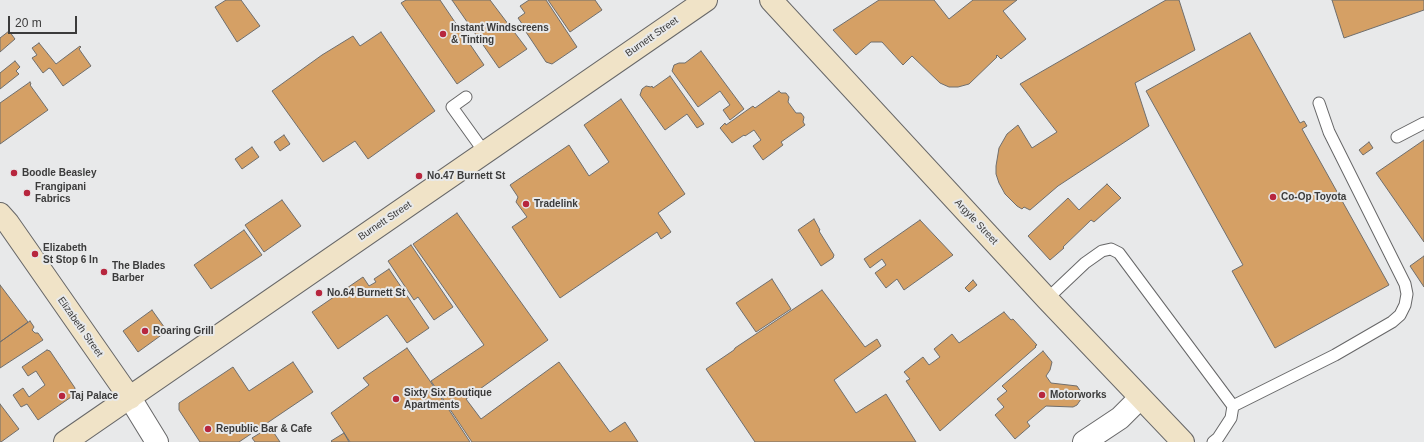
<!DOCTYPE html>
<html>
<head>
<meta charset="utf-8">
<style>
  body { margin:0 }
  #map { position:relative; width:1424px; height:442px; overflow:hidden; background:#e8e9ea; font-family:Arial,sans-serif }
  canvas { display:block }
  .scale { position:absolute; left:8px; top:16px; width:69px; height:18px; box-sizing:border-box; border:2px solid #3b3b3b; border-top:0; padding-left:5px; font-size:12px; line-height:14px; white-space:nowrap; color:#3b3b3b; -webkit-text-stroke:3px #e8e9ea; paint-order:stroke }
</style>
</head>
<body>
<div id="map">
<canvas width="1424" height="442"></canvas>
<div class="scale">20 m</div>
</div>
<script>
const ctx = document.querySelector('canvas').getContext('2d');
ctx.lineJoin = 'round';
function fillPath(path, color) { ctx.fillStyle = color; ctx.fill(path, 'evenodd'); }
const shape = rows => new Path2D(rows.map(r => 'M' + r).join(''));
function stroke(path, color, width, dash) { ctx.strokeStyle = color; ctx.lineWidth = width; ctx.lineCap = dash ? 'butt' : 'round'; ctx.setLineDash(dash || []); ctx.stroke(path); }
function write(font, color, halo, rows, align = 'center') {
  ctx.font = font + ' Arial,sans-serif'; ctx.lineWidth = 4; ctx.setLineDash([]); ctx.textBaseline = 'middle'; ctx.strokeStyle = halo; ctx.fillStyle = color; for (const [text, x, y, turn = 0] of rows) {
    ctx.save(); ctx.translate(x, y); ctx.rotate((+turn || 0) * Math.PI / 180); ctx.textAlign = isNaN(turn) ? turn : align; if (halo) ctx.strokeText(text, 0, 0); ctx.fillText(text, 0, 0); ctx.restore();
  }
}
const building = shape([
  [226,0,241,0,260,26,237,42,215,7,226,0],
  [406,0,440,0,484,65,457,84,401,3,406,0],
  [452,0,490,0,527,49,499,68,452,0],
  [529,0,546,0,577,47,552,64,546,62,526,32,527,31,518,18,525,13,520,6,529,0],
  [548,0,595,0,602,10,570,32,548,0],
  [879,0,934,0,949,19,973,0,1017,0,1003,11,1026,39,1001,59,997,55,996,56,997,57,969,84,958,87,949,87,940,83,912,56,903,65,882,42,871,42,856,55,833,30,879,0],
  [1166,0,1179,0,1195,50,1135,83,1149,126,1058,186,1030,210,1024,207,1022,209,1017,206,1005,194,999,183,996,174,996,166,999,148,1007,134,1018,125,1032,148,1057,132,1020,84,1166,0],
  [1332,0,1424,0,1424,10,1344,38,1332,0],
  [9,31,15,39,0,52,0,38,9,31],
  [381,32,435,111,368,159,355,141,323,162,272,91,322,55,353,36,360,46,381,32],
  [1250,33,1300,123,1304,121,1307,126,1302,129,1389,285,1275,348,1232,271,1243,265,1146,91,1250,33],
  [39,43,56,64,80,46,81,47,79,49,91,66,63,86,51,69,49,68,43,73,32,58,37,55,32,48,39,43],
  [701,51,744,109,730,120,723,110,730,105,720,91,698,107,672,71,674,65,679,63,685,63,701,51],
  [15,61,20,67,16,71,19,74,0,89,0,73,15,61],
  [670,76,704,124,697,128,687,114,665,130,640,95,642,89,646,86,651,87,652,86,653,88,670,76],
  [30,82,31,84,30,85,48,110,0,144,0,103,30,82],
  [779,91,781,93,786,93,789,97,788,102,796,113,801,113,804,117,803,122,805,125,781,142,783,145,763,160,753,146,761,140,754,130,745,136,744,135,732,143,720,128,725,123,726,125,753,106,755,108,779,91],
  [621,99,685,194,658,213,671,232,661,239,657,232,560,298,512,227,527,217,516,202,518,197,510,185,569,145,589,176,609,162,584,125,621,99],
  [284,135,290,144,280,151,274,142,284,135],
  [1424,140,1424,242,1376,173,1424,140],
  [1369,142,1373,148,1363,155,1359,150,1369,142],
  [252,147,259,157,242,169,235,159,252,147],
  [1107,184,1121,198,1094,222,1091,220,1063,247,1064,248,1050,260,1028,236,1068,198,1079,210,1107,184],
  [282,200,301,226,264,252,245,225,282,200],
  [457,213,548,340,466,399,481,419,559,362,610,432,625,422,638,442,472,442,431,381,484,345,413,244,457,213],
  [814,219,820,230,819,231,834,255,833,258,821,266,798,230,814,219],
  [920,220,953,255,904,290,897,279,886,288,875,273,886,265,882,259,870,268,864,259,920,220],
  [244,230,262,255,211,289,194,265,244,230],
  [411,245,453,307,434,320,418,297,414,300,388,261,411,245],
  [1424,256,1424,287,1410,266,1424,256],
  [389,269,429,328,407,343,387,315,338,349,312,312,363,277,369,286,376,282,374,279,389,269],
  [772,279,791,309,756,332,736,303,772,279],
  [973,280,977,285,969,292,965,288,973,280],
  [0,285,28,322,0,342,0,285],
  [822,290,865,347,877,339,881,346,834,380,856,413,886,394,916,442,755,442,706,369,734,350,735,348,822,290],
  [152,310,167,331,138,352,123,331,152,310],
  [1004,312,1011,320,1013,319,1037,345,1035,346,1036,347,940,431,906,381,910,379,904,372,923,357,929,365,940,357,934,349,952,334,959,343,1004,312],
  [30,321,34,327,32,330,35,333,38,333,43,340,0,368,0,342,30,321],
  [407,348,430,381,470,442,350,442,331,413,369,385,363,378,407,348],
  [47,350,50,351,75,388,74,395,38,420,27,404,21,407,13,395,23,388,29,397,45,385,36,371,28,376,22,367,47,350],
  [1043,351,1052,362,1050,370,1046,376,1051,383,1077,386,1081,392,1081,399,1077,405,1073,407,1046,406,1027,422,1030,426,1015,439,995,415,1004,407,997,399,1007,391,1002,386,1043,351],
  [293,362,313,392,239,442,200,442,179,410,179,403,233,367,249,391,293,362],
  [0,404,19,429,1,442,0,442,0,404],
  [270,427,280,442,255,442,252,438,270,427],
  [344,433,349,442,332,442,331,441,344,433]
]);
fillPath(building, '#d5a065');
stroke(building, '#6f6e6d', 1);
const service = shape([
  [466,97,452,107,485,153],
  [1397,137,1424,123],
  [1047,299,1085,263,1102,251,1111,249,1119,253,1233,406,1231,418,1218,438,1213,442],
  [1233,406,1335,355,1392,322,1400,315,1405,305,1407,294,1405,284,1329,132,1319,103]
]);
const minor = shape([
  [130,398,157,442],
  [1084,442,1120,418,1140,398]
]);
const secondary = shape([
  [771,0,1047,299,1183,442],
  [0,214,8,223,130,398],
  [65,442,706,0]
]);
stroke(service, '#676768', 13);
stroke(minor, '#676768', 24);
stroke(secondary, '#676768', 24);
stroke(service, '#fff', 11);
stroke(minor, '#fff', 22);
stroke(secondary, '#f0e3c7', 22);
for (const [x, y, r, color] of [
  [443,34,4,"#b7263e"],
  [14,173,4,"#b7263e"],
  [419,176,4,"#b7263e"],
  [27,193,4,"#b7263e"],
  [1273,197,4,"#b7263e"],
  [526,204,4,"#b7263e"],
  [35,254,4,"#b7263e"],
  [104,272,4,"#b7263e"],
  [319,293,4,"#b7263e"],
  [145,331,4,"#b7263e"],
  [1042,395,4,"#b7263e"],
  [62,396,4,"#b7263e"],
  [396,399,4,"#b7263e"],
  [208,429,4,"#b7263e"]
]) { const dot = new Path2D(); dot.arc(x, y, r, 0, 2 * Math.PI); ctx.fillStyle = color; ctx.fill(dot); stroke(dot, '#e8e9ea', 1.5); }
write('bold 10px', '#3b3b3b', '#e8e9ea', [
  ["Instant Windscreens",451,28],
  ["& Tinting",451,40],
  ["Boodle Beasley",22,173],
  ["No.47 Burnett St",427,176],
  ["Frangipani",35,187],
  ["Fabrics",35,199],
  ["Co-Op Toyota",1281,197],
  ["Tradelink",534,204],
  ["Elizabeth",43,248],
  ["St Stop 6 In",43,260],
  ["The Blades",112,266],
  ["Barber",112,278],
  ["No.64 Burnett St",327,293],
  ["Roaring Grill",153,331],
  ["Sixty Six Boutique",404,393],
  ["Apartments",404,405],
  ["Motorworks",1050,395],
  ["Taj Palace",70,396],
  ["Republic Bar & Cafe",216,429]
], 'left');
write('10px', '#3b3b3b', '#e8e9ea', [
  ["Burnett Street",652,37,-35],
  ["Burnett Street",385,221,-34],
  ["Argyle Street",976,222,47],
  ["Elizabeth Street",80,327,55]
]);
</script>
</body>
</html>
